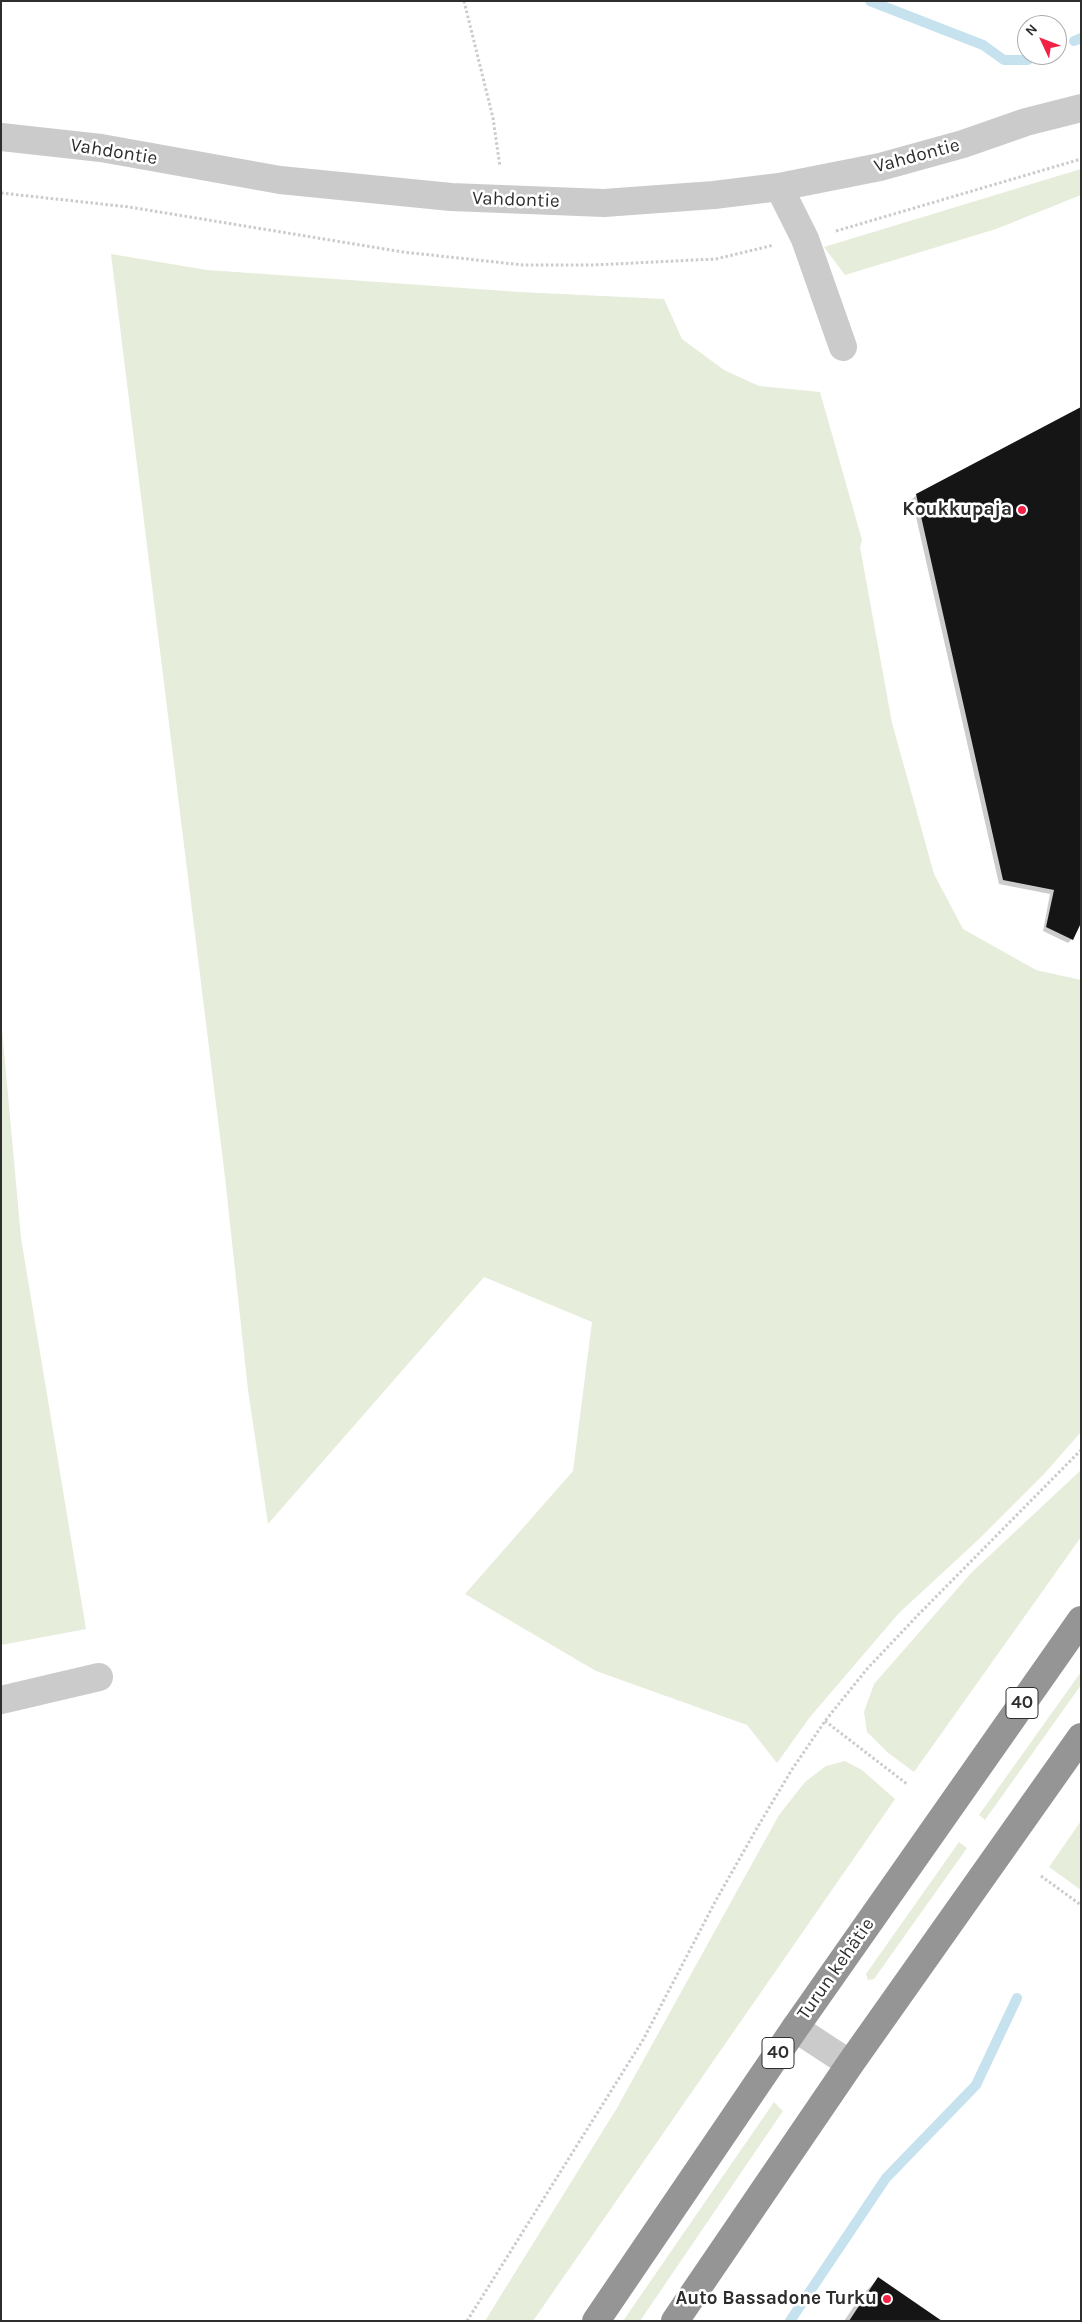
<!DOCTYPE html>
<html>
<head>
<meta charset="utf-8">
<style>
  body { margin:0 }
  #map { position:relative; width:1082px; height:2322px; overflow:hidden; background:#fff; font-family:Karla,sans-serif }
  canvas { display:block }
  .frame { position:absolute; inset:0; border:2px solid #2e2e2e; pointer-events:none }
  .north { position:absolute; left:1017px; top:15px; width:50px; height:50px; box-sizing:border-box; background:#fff; border:1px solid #ababab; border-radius:50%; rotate:313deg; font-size:14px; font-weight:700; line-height:20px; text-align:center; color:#2e2e2e }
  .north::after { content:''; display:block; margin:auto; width:18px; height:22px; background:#f32245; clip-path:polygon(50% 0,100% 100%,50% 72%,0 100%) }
</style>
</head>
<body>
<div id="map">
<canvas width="1082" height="2322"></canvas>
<div class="frame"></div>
<div class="north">N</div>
</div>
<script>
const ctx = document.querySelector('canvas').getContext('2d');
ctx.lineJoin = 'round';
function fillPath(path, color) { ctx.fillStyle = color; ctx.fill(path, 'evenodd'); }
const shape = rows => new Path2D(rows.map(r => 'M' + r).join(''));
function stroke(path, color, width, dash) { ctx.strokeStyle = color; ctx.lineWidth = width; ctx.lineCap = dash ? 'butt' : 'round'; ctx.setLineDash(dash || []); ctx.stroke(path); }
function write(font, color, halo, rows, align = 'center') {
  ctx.font = font + ' Karla,sans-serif'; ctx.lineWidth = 5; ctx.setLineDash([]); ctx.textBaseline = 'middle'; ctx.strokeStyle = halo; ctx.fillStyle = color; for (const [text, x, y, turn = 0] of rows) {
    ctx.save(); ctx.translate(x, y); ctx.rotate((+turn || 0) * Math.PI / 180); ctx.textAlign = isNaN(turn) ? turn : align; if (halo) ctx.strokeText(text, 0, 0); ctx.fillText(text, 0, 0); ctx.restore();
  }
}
fillPath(shape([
  [1081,169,1081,195,996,229,845,275,824,247],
  [111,254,207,270,520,292,664,299,682,339,724,370,759,386,820,392,862,540,860,547,892,723,934,874,963,929,1036,970,1081,980,1081,1432,1045,1473,978,1540,899,1613,810,1717,777,1763,747,1725,596,1671,465,1594,573,1471,592,1322,484,1277,268,1524,248,1390,225,1177],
  [1,1018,21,1238,86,1629,1,1645],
  [1081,1470,1081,1537,914,1772,887,1752,867,1732,864,1712,874,1684,972,1572],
  [1081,1672,1081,1685,985,1820,979,1815],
  [845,1761,862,1770,895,1799,533,2321,485,2321,617,2108,779,1815,805,1782,826,1766],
  [1081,1821,1081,1890,1049,1867],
  [959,1842,967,1848,874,1979,868,1980,866,1974],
  [774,2102,783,2111,640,2321,623,2321]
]), '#e6edda');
fillPath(shape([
  [917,495,1072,939,1068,943,1043,931,1050,894,999,884,912,499],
  [878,2279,940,2321,844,2321,861,2296]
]), '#0003');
stroke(shape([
  [870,1,983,45,1004,60,1028,60],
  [1074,41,1081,38],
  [790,2321,886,2178,976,2085,1017,1998]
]), '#c5e2ee', 10);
fillPath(shape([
  [1081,407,1081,923,1073,940,1046,927,1054,890,1003,880,916,494],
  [878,2277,942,2321,849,2321]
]), '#151515');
stroke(shape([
  [464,1,493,118,500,167],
  [1,193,129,207,403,252,523,265,593,265,716,259,774,245],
  [836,231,1081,159],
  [825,1721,907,1784],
  [1041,1876,1081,1905],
  [467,2321,643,2040,715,1902,757,1828,791,1771,825,1721,867,1669,918,1615,1081,1450]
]), '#cbcbcb', 3, [2.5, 2.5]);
stroke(shape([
  [1,137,101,148,280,180,451,197,604,203,714,195,779,187,880,167,963,144,1026,122,1081,108],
  [779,187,805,239,843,347],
  [1,1700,99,1677],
  [795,2028,850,2064]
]), '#cbcbcb', 28);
stroke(shape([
  [596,2321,795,2028,1081,1620],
  [675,2321,850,2064,1081,1737]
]), '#959595', 28);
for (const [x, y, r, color] of [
  [1022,510,5,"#f32245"],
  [887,2299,5,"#f32245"]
]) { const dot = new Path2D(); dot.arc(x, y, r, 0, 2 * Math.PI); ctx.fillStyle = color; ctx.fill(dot); stroke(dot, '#fff', 2); }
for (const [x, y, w] of [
  [1022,1703,32],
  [778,2053,32]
]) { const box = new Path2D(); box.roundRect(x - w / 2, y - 15.5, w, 31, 4); ctx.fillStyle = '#fff'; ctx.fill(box); stroke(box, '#2e2e2e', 1); }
write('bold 18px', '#2e2e2e', null, [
  ["40",1022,1703],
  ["40",778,2053]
]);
write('19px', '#2e2e2e', '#fff', [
  ["Vahdontie",114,152,9],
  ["Vahdontie",917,156,-15],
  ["Vahdontie",516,200,2],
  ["Turun kehätie",836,1969,-55]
]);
write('bold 19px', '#2e2e2e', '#fff', [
  ["Koukkupaja",1012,510],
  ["Auto Bassadone Turku",877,2299]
], 'right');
</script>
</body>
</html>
